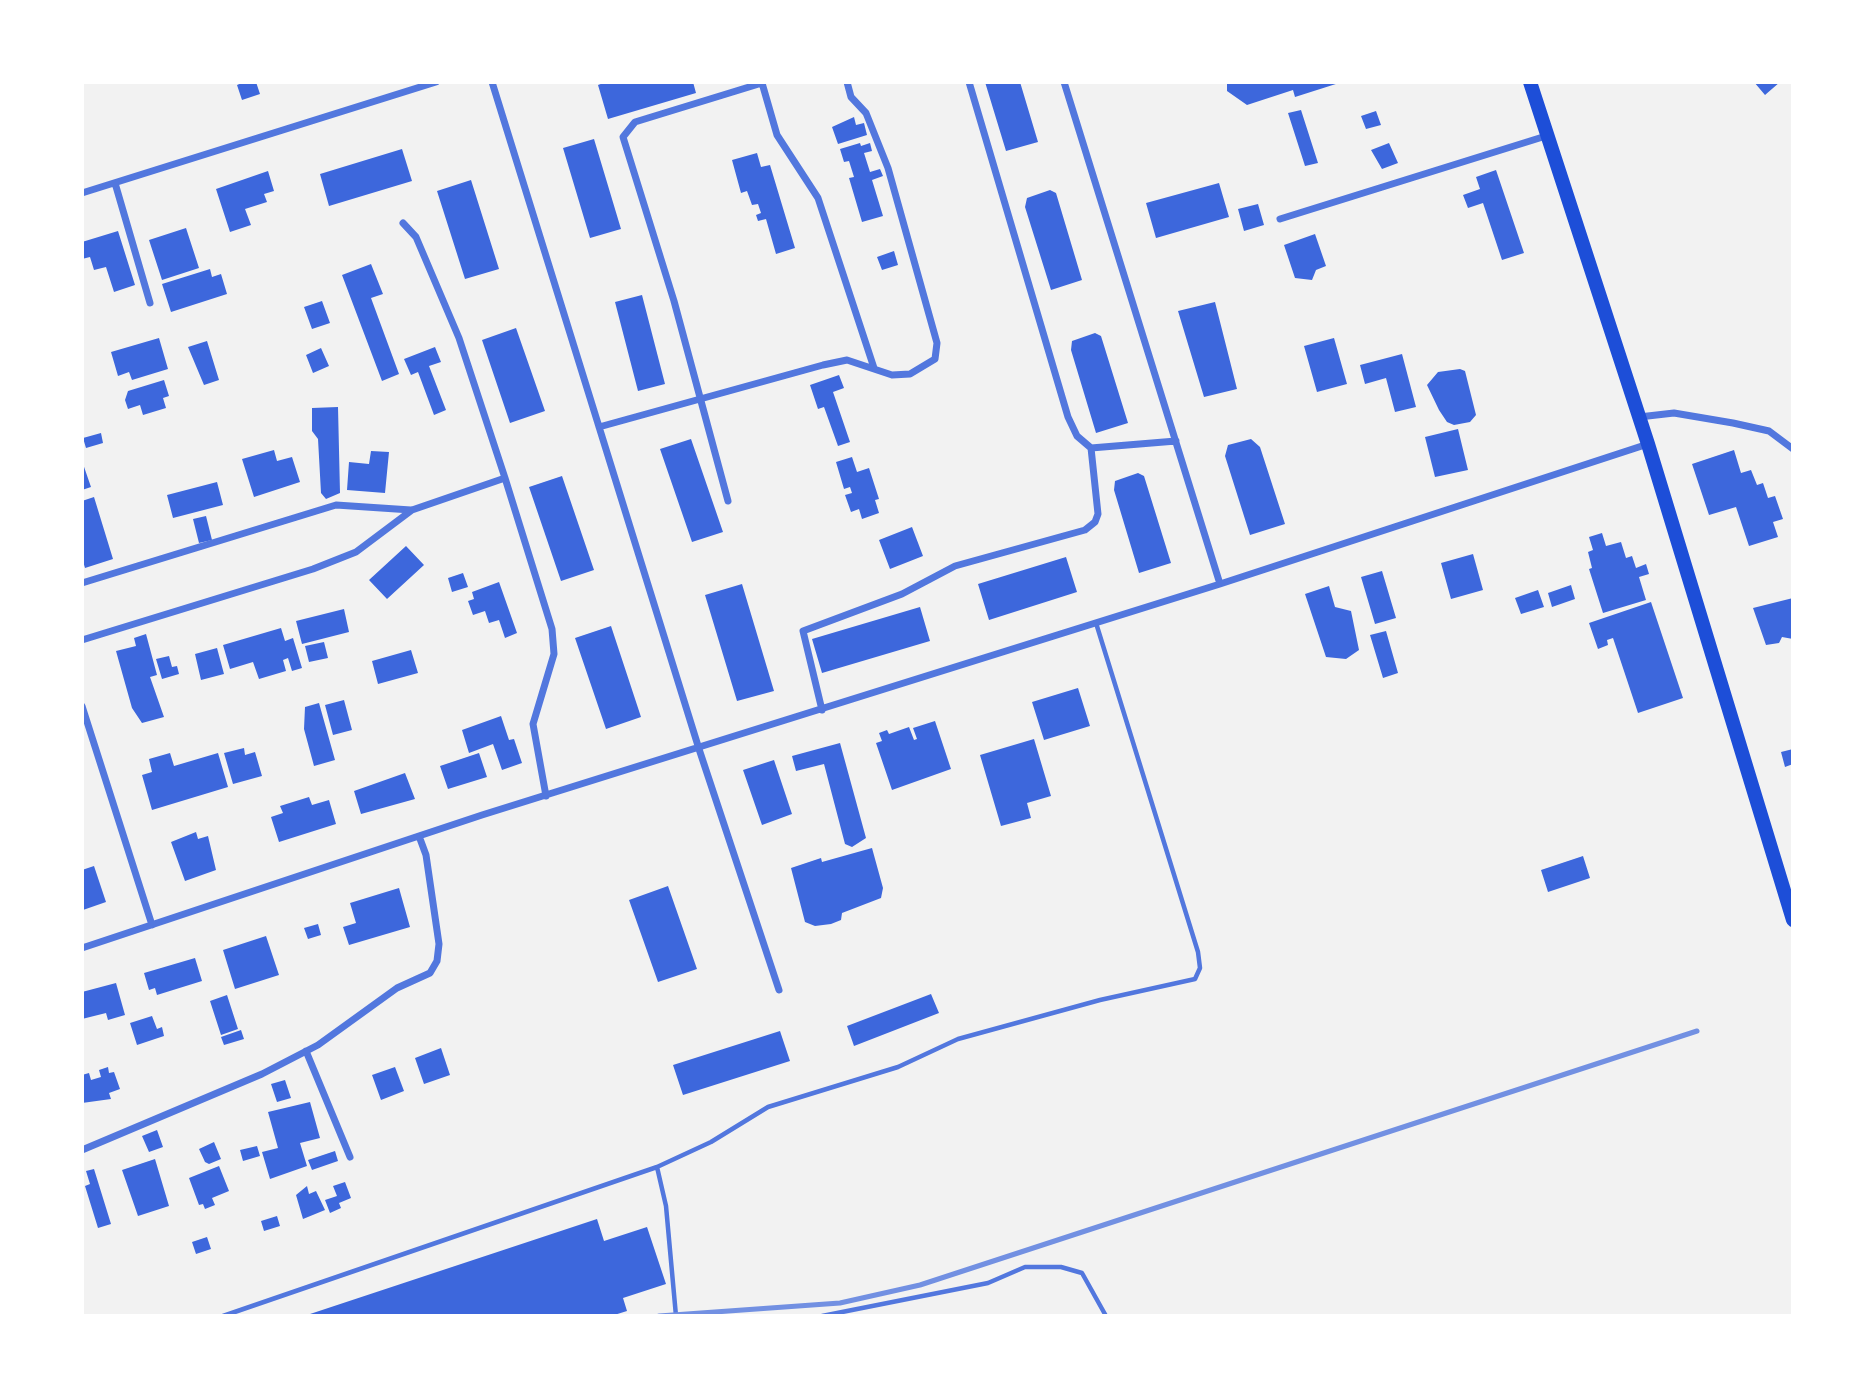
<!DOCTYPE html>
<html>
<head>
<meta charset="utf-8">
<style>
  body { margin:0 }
  #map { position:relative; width:1875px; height:1398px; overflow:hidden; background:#f2f2f2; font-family:"Fira Sans Condensed",sans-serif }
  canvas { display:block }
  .frame { position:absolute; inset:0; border:84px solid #fff; pointer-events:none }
</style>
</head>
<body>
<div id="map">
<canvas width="1875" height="1398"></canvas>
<div class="frame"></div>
</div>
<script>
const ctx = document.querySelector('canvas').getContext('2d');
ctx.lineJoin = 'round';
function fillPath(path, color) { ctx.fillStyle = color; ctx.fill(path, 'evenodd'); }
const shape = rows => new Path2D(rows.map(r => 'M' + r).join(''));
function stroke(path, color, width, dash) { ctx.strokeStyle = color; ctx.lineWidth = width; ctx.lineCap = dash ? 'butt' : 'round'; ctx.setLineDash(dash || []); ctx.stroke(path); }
fillPath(shape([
  [244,82,256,82,260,94,242,100,237,85],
  [606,82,693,82,696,93,608,119,598,85],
  [985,82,1020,82,1038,142,1006,151],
  [1227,82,1339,82,1339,83,1295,97,1293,90,1247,105,1227,91],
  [1754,82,1780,82,1765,95],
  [1301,110,1318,163,1305,166,1288,113],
  [1376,111,1381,125,1366,129,1361,116],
  [854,117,856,125,864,123,867,135,838,144,832,127],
  [594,139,621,229,590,238,563,148],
  [860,143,861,146,870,143,872,151,864,153,870,172,880,169,883,176,872,180,883,216,862,222,849,178,854,177,849,161,844,162,840,149],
  [1389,143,1398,163,1382,169,1371,150],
  [402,149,412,181,329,206,320,174],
  [757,153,761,167,770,165,795,248,776,254,766,219,758,221,756,215,761,213,758,204,752,205,747,191,741,193,732,160],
  [1496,170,1524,253,1502,260,1483,203,1468,208,1463,195,1480,189,1476,177],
  [268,171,274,191,264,194,267,202,245,209,251,225,230,232,216,189],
  [471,180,499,269,465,279,437,191],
  [1219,183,1229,217,1156,238,1146,203],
  [1050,190,1056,193,1082,280,1051,290,1025,207,1027,198],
  [1258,204,1264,225,1244,231,1238,209],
  [186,228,199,268,162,280,149,240],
  [118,231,135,285,114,292,106,267,94,270,90,257,82,259,82,242],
  [1315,234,1326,266,1316,270,1312,280,1295,278,1284,245],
  [894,251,898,265,882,270,877,257],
  [371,264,383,294,371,298,399,374,382,381,342,275],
  [210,269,212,277,221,274,227,294,171,312,162,284],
  [642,295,665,384,638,391,615,302],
  [322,301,330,323,312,329,304,307],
  [1215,302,1237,389,1204,397,1178,311],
  [516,328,545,411,510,423,482,340],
  [1095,333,1101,336,1128,423,1096,433,1071,350,1072,341],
  [159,338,168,369,132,380,129,372,118,376,111,352],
  [1334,338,1347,384,1317,392,1304,346],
  [207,341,219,380,204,385,188,347],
  [435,347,441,362,429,366,446,410,434,415,418,372,411,375,404,359],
  [321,348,329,366,313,373,306,355],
  [1402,354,1416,407,1395,412,1386,378,1365,384,1360,365],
  [1460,369,1465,371,1476,415,1470,422,1454,425,1447,422,1439,410,1427,385,1438,372],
  [839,375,844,388,833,392,850,442,838,446,824,407,818,409,810,385],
  [164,380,169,396,163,398,166,408,143,415,140,405,128,409,125,400,128,391],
  [338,407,340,493,326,499,321,493,318,439,312,431,312,408],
  [1458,429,1468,470,1435,477,1425,437],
  [101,433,103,443,86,448,83,438],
  [691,439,723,532,692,542,660,449],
  [1251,439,1260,447,1285,524,1250,535,1225,456,1228,445],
  [274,450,277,461,292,457,300,482,254,497,242,459],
  [1734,450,1741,473,1751,470,1757,485,1763,483,1768,498,1775,496,1783,519,1773,522,1778,537,1749,546,1736,507,1709,515,1692,464],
  [371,451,389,452,385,493,347,490,349,462,369,464],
  [852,457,857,472,869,468,879,499,875,500,879,513,862,519,859,509,851,512,845,495,852,493,850,487,844,489,836,462],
  [82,461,91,487,82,490],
  [1138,473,1144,476,1171,563,1139,573,1114,490,1115,481],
  [562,476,594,570,561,581,529,487],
  [217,482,223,505,173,518,167,495],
  [94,497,113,559,85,568,82,558,82,501],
  [206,516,212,540,199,543,193,519],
  [912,527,923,556,890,569,879,540],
  [1602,533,1606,546,1621,542,1626,558,1632,556,1636,568,1646,564,1649,574,1639,577,1646,600,1603,613,1589,569,1592,568,1588,552,1593,550,1589,537],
  [406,546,424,565,387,599,369,580],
  [1473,554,1483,590,1451,599,1441,563],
  [1066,557,1077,592,989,620,978,584],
  [1382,571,1396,618,1375,624,1361,577],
  [463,573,468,587,452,592,448,578],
  [499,582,517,633,505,638,499,620,489,623,485,611,473,615,468,601,474,599,472,592],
  [742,584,774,691,737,701,705,595],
  [1571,585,1575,599,1552,607,1548,593],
  [1329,586,1335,607,1351,611,1359,650,1346,659,1326,657,1305,594],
  [1538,590,1544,607,1521,614,1515,598],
  [1793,598,1793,639,1782,637,1779,643,1766,645,1753,608],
  [1651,602,1683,698,1638,713,1613,638,1607,640,1608,645,1598,649,1589,623],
  [920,607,930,641,822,673,812,639],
  [344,609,349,632,302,644,296,621],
  [611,626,641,717,606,729,575,638],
  [281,628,285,641,293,638,302,668,292,671,288,658,283,660,286,671,259,679,253,662,230,669,223,645],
  [1386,631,1398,673,1383,678,1370,635],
  [146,634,157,675,150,677,164,717,142,723,132,708,116,651,136,646,134,638],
  [324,642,328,658,309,662,305,646],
  [217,648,224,674,201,680,195,654],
  [411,650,418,673,378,684,372,661],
  [169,656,172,667,177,666,179,674,162,679,156,659],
  [1078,688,1090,726,1044,740,1032,702],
  [344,700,352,730,333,735,325,705],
  [319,703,335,760,314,766,304,729,305,707],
  [501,716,509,740,514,739,522,763,502,770,493,744,469,753,462,730],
  [935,721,951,769,892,790,876,743,882,741,879,733,887,730,889,734,909,727,914,740,917,739,913,728],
  [1034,739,1051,796,1027,803,1031,818,1001,826,980,755],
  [840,743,866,838,852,847,845,844,824,764,796,771,792,756],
  [244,748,245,755,255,752,262,776,233,784,224,753],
  [1793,749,1793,764,1785,767,1781,752],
  [170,753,174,766,218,753,228,787,152,810,142,775,152,772,149,759],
  [479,753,487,777,448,789,440,766],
  [774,760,792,814,762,825,743,770],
  [405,773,415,799,361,814,354,791],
  [309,797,312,805,329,800,336,824,279,842,271,817,283,813,280,806],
  [196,832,198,839,208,836,216,870,185,881,171,842],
  [872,848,883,888,881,898,842,913,841,920,831,924,815,926,805,922,791,868,821,858,822,862],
  [1583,856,1590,878,1548,892,1541,870],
  [94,866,106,902,83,910,82,870],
  [668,886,697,969,658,982,629,900],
  [399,888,410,927,349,945,343,927,356,923,350,903],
  [318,924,321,935,308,939,304,928],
  [266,936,279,975,235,989,223,950],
  [195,958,202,981,157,995,155,988,149,990,144,973],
  [116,983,125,1015,108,1020,106,1013,82,1019,82,992],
  [931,994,939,1013,854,1046,847,1026],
  [227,995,238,1029,221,1035,210,1001],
  [152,1016,157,1029,162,1027,164,1036,137,1045,130,1023],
  [241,1030,244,1039,224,1045,221,1037],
  [780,1031,790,1061,683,1095,673,1065],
  [441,1048,450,1075,424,1084,415,1058],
  [108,1067,109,1073,114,1072,120,1089,109,1093,111,1099,82,1103,82,1075,89,1073,91,1080,101,1077,99,1070],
  [395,1067,404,1091,381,1100,372,1075],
  [285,1080,291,1098,277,1102,271,1084],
  [310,1102,320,1138,300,1143,307,1166,270,1179,262,1152,278,1148,268,1112],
  [157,1130,163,1147,149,1152,142,1136],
  [214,1142,221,1159,209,1164,205,1162,199,1149],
  [257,1146,260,1156,243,1161,240,1150],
  [335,1151,338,1161,312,1170,308,1160],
  [155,1159,169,1206,138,1216,122,1170],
  [219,1166,229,1191,212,1198,215,1205,205,1209,203,1204,199,1205,189,1178],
  [94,1169,111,1224,98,1228,85,1186,90,1184,86,1171],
  [345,1182,351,1198,339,1203,341,1208,330,1213,325,1200,337,1196,333,1186],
  [307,1186,309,1194,316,1191,325,1210,303,1219,296,1195],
  [277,1216,280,1226,264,1231,261,1221],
  [597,1219,604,1241,647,1227,666,1284,623,1298,627,1311,611,1316,304,1316],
  [207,1237,211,1249,196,1254,192,1242]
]), '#3d67dc');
stroke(shape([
  [657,1167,666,1206,676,1316],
  [223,1316,657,1167,711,1142,768,1107,898,1067,958,1039,1100,1000,1195,979,1200,968,1198,952,1096,623],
  [822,1316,988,1283,1025,1267,1061,1267,1082,1273,1106,1316]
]), '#5277de', 4.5);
stroke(shape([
  [492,82,699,749,779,990],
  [969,82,1068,417,1077,436,1091,448],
  [1064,82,1220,584],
  [115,183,150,303],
  [82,193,436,82],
  [1280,219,1546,136],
  [403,223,416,237,459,338,505,478],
  [1639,417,1674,413,1733,423,1769,431,1793,449],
  [599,427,823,365,847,360,892,375,910,374,935,359,937,343,888,168,866,113,851,97,847,82],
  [728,501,674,301,623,137,635,122,762,83,777,135,818,198,874,368],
  [82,583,336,505,411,510],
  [82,640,313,569,356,552,412,510,505,478,552,629,554,654,533,724,546,796],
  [82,706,152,925],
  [822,710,803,631,902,594,955,566,1085,530,1095,522,1098,514,1091,448,1176,441],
  [82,948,482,815,1220,584,1648,444],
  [306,1051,350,1157],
  [82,1150,262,1074,318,1045,397,988,430,973,437,961,439,944,426,855,419,836]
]), '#5277de', 7);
stroke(shape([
  [1530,82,1648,444,1793,920]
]), '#1d4ed8', 14);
stroke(shape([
  [659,1316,840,1303,920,1285,1697,1031]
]), '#7290e2', 5);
</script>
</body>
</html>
